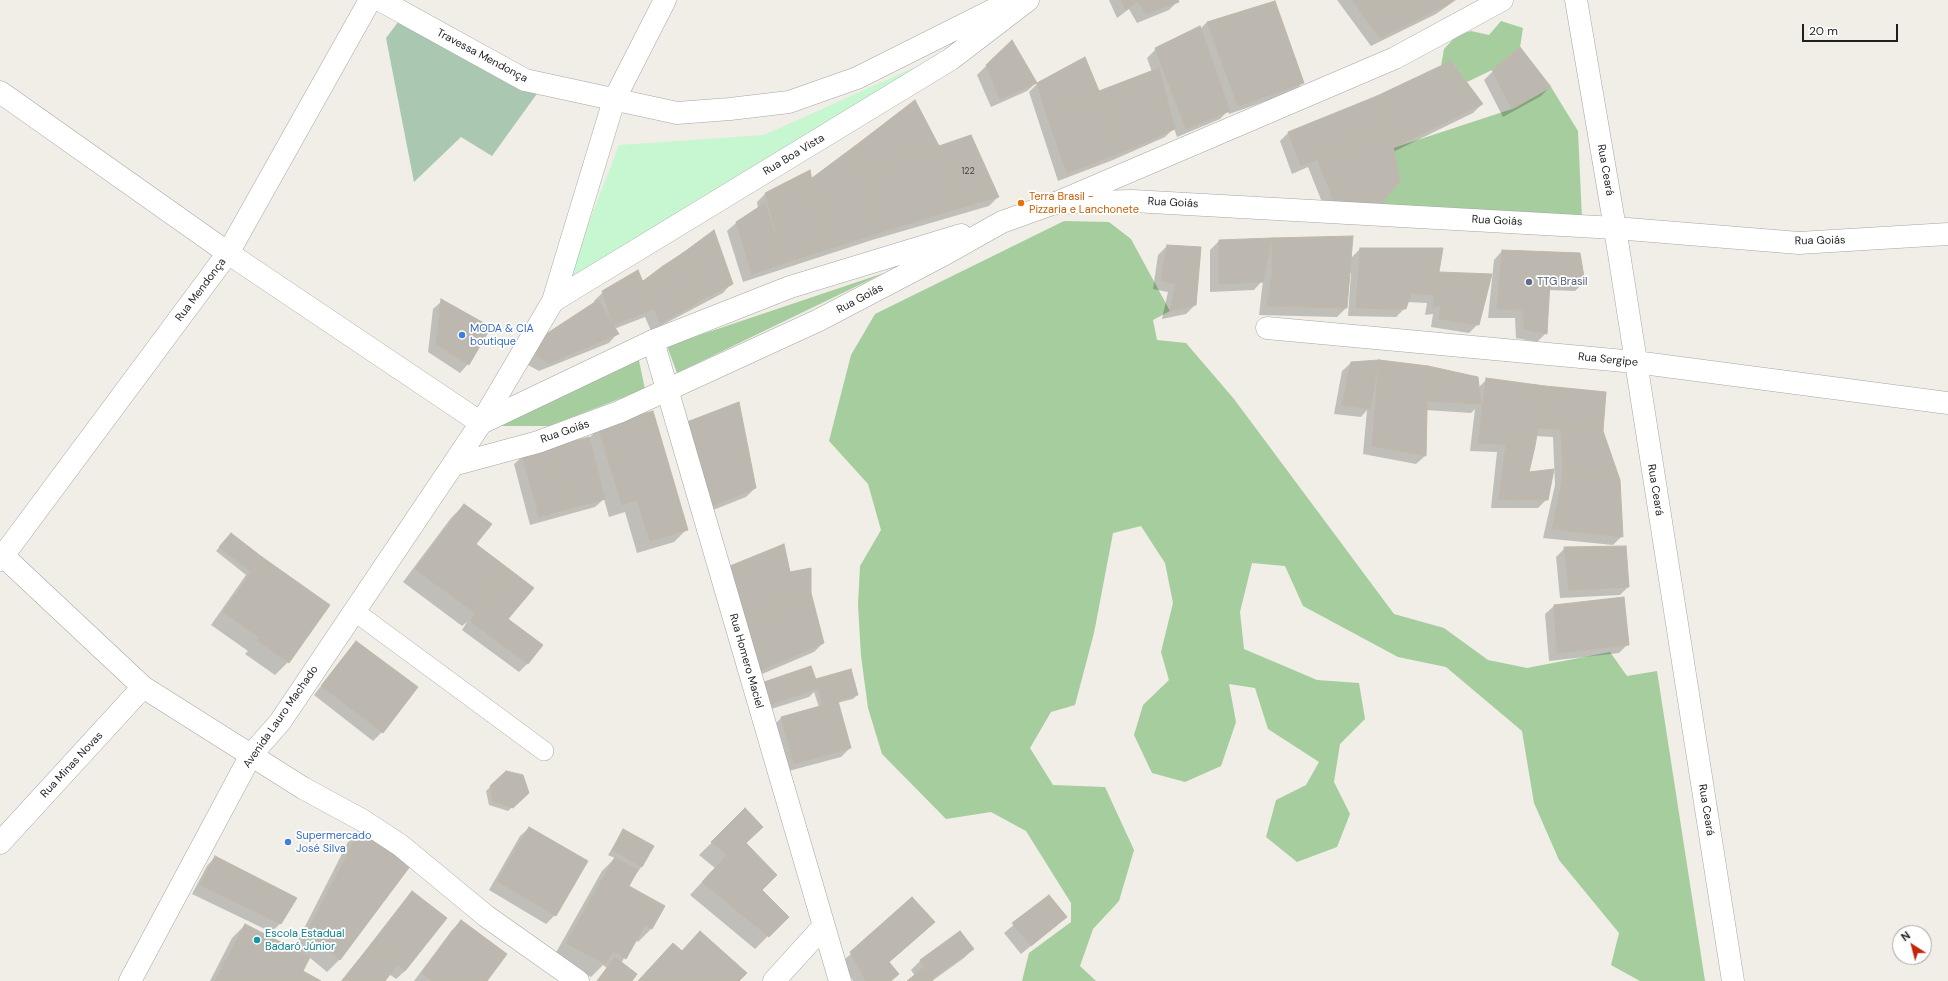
<!DOCTYPE html>
<html>
<head>
<meta charset="utf-8">
<style>
  body { margin:0 }
  #map { position:relative; width:1948px; height:981px; overflow:hidden; background:#f0eee6; font-family:"DM Sans",sans-serif }
  canvas { display:block }
  .north { position:absolute; left:1892px; top:925px; width:40px; height:40px; box-sizing:border-box; background:#fff; border:1px solid #a5a5a5; border-radius:50%; rotate:324deg; font-size:11px; font-weight:700; line-height:16px; text-align:center; color:#1f1f1f }
  .north::after { content:''; display:block; margin:auto; width:14px; height:18px; background:#c4240b; clip-path:polygon(50% 0,100% 100%,50% 72%,0 100%) }
  .scale { position:absolute; left:1802px; top:24px; width:96px; height:18px; box-sizing:border-box; border:2px solid #1f1f1f; border-top:0; padding-left:5px; font-size:12px; line-height:14px; white-space:nowrap; color:#1f1f1f; -webkit-text-stroke:3px #fff; paint-order:stroke }
</style>
</head>
<body>
<div id="map">
<canvas width="1948" height="981"></canvas>
<div class="north">N</div>
<div class="scale">20 m</div>
</div>
<script>
const ctx = document.querySelector('canvas').getContext('2d');
ctx.lineJoin = 'round';
function fillPath(path, color) { ctx.fillStyle = color; ctx.fill(path, 'evenodd'); }
const shape = rows => new Path2D(rows.map(r => 'M' + r).join(''));
function stroke(path, color, width, dash) { ctx.strokeStyle = color; ctx.lineWidth = width; ctx.lineCap = dash ? 'butt' : 'round'; ctx.setLineDash(dash || []); ctx.stroke(path); }
function write(font, color, halo, rows, align = 'center') {
  ctx.font = font + ' "DM Sans",sans-serif'; ctx.lineWidth = 3.5; ctx.setLineDash([]); ctx.textBaseline = 'middle'; ctx.strokeStyle = halo; ctx.fillStyle = color; for (const [text, x, y, turn = 0] of rows) {
    ctx.save(); ctx.translate(x, y); ctx.rotate((+turn || 0) * Math.PI / 180); ctx.textAlign = isNaN(turn) ? turn : align; if (halo) ctx.strokeText(text, 0, 0); ctx.fillText(text, 0, 0); ctx.restore();
  }
}
fillPath(shape([
  [1501,21,1523,28,1520,47,1492,70,1467,82,1451,61,1441,66,1444,49,1457,35,1471,31,1489,35],
  [1551,87,1578,131,1582,219,1381,204,1400,182,1393,148,1512,109],
  [1064,221,1109,222,1131,239,1170,311,1153,320,1157,340,1186,343,1234,399,1394,614,1444,628,1488,660,1527,668,1610,652,1627,676,1657,671,1705,981,1640,981,1611,965,1619,933,1559,860,1534,803,1522,731,1446,667,1398,657,1303,606,1285,566,1252,563,1240,612,1244,649,1317,680,1359,683,1365,719,1340,744,1334,782,1350,814,1337,847,1297,862,1266,837,1276,800,1306,785,1319,762,1268,729,1255,688,1229,684,1236,722,1221,766,1185,782,1152,773,1134,735,1143,705,1169,680,1161,652,1173,603,1165,563,1141,526,1113,533,1094,633,1075,705,1051,712,1030,748,1053,785,1105,787,1134,850,1119,901,1093,929,1080,966,1096,981,1022,981,1029,953,1071,922,1071,903,1026,831,991,812,946,819,882,754,868,708,861,656,858,605,860,566,881,530,868,484,829,441,851,355,875,314],
  [884,273,677,373,667,346],
  [638,356,645,389,549,426,495,426]
]), '#a5cd9d');
fillPath(shape([
  [411,5,544,84,492,156,461,137,414,182,386,38]
]), '#a9c7b1');
fillPath(shape([
  [942,55,567,279,619,145,764,135]
]), '#c6f7d1');
fillPath(shape([
  [1109,0,1176,0,1177,2,1169,10,1137,23,1129,9,1117,18],
  [1337,0,1456,0,1436,14,1371,46],
  [1207,22,1303,82,1295,91,1229,114,1228,111,1220,119,1177,137,1174,128,1165,137,1113,160,1058,181,1029,92,1037,84,1099,92,1152,72,1147,58,1156,49,1200,29],
  [986,66,1036,83,1027,91,991,107,977,75],
  [1493,71,1550,87,1541,96,1503,117,1484,80],
  [915,102,939,147,998,197,989,206,872,240,743,282,727,231,736,223,758,209,757,202,765,194,811,180],
  [1482,104,1473,113,1393,152,1326,212,1308,167,1292,174,1280,141,1289,132],
  [713,231,731,284,723,293,651,331,645,317,614,329,617,334,609,343,539,371,528,365,532,348,595,303,594,301,603,292,642,282],
  [1352,237,1350,259,1360,249,1437,273,1490,275,1478,324,1469,333,1431,327,1433,314,1425,315,1427,303,1407,302,1405,308,1396,317,1348,316,1351,273,1349,273,1346,308,1337,317,1259,315,1263,280,1254,290,1210,292,1210,250,1219,241],
  [1167,246,1195,305,1186,314,1162,319,1168,292,1153,289,1158,255],
  [1502,251,1584,282,1575,291,1548,290,1546,333,1537,342,1516,338,1515,318,1488,318,1494,260],
  [442,301,468,364,460,373,428,352,433,309],
  [1379,361,1478,388,1487,379,1605,393,1602,431,1622,536,1613,545,1543,538,1555,485,1553,437,1535,436,1528,473,1547,499,1538,508,1491,508,1497,452,1470,451,1475,409,1471,413,1426,410,1425,456,1416,464,1363,454,1367,410,1361,417,1334,414,1342,371,1351,363],
  [599,428,687,529,674,542,637,553,625,512,609,517,604,499,595,507,530,525,514,464,523,456,588,439],
  [679,432,755,488,746,497,693,518],
  [464,505,475,545,506,619,528,663,519,672,462,630,467,622,462,626,403,582,451,518],
  [227,539,261,558,329,605,288,662,275,675,245,654,248,651,211,625,246,575,216,551],
  [1565,548,1628,587,1620,595,1560,598,1556,557],
  [789,573,810,593,823,643,814,652,741,683,727,633,722,576],
  [1554,606,1628,644,1619,653,1549,661,1545,614],
  [356,642,382,732,373,741,314,695],
  [817,680,857,695,853,699,837,703,850,748,841,757,785,772,772,727,781,718,819,707,814,692,809,697,762,712,764,683],
  [506,772,528,792,508,811,489,805,486,791],
  [745,810,745,844,761,890,787,917,755,949,690,895,715,868,699,855],
  [529,828,555,915,546,924,489,890,520,836],
  [361,829,340,959,327,972,309,957,301,972,319,981,210,981,232,938,245,925,305,956,295,946,348,842],
  [624,830,642,866,627,886,664,906,651,929,638,942,636,940,621,963,631,981,597,981,607,968,603,965,591,977,554,956,602,871,615,858,608,855],
  [215,857,295,898,280,924,271,932,192,894,207,866],
  [413,892,405,971,396,979,389,974,383,981,341,981],
  [1048,896,1066,917,1021,954,1004,933],
  [912,898,925,931,888,963,890,981,853,981,842,962],
  [461,921,485,981,414,981,452,930],
  [960,932,973,949,964,958,932,981,908,981,915,976,911,970,920,961]
]), '#0003');
const building = shape([
  [1121,0,1178,0,1179,2,1146,14,1138,1,1126,10,1121,0],
  [1352,0,1441,0,1446,5,1380,38,1352,0],
  [1441,0,1454,0,1446,5,1441,0],
  [1275,1,1304,83,1238,106,1207,22,1275,1],
  [1200,26,1230,111,1186,129,1155,48,1200,26],
  [1012,40,1037,83,1000,99,986,65,1012,40],
  [1520,47,1551,87,1512,109,1492,70,1520,47],
  [1085,57,1099,91,1046,113,1037,83,1085,57],
  [1451,61,1483,104,1395,147,1377,96,1451,61],
  [1159,68,1175,129,1122,152,1099,91,1159,68],
  [1099,91,1122,152,1067,173,1046,113,1099,91],
  [1377,96,1390,131,1301,166,1288,132,1377,96],
  [915,100,939,146,863,171,855,146,915,100],
  [1390,131,1400,182,1381,204,1335,204,1317,159,1390,131],
  [971,135,999,197,963,207,939,146,971,135],
  [855,146,882,232,825,250,812,178,855,146],
  [939,146,963,207,882,232,863,171,939,146],
  [810,170,825,250,784,263,765,193,810,170],
  [765,203,784,263,752,274,736,222,765,203],
  [714,230,733,284,704,298,683,253,714,230],
  [1353,236,1347,308,1267,306,1272,273,1272,238,1353,236],
  [1272,238,1263,282,1219,284,1219,240,1272,238],
  [1167,245,1201,247,1196,305,1170,311,1176,284,1161,281,1167,245],
  [1360,248,1443,248,1435,295,1411,293,1406,309,1356,308,1360,248],
  [1502,250,1580,253,1585,283,1550,281,1547,334,1524,329,1523,310,1497,309,1502,250],
  [683,253,704,298,683,311,663,266,683,253],
  [663,266,683,311,660,323,643,281,663,266],
  [638,270,654,309,613,325,602,291,638,270],
  [1439,272,1492,274,1479,325,1439,319,1441,306,1433,307,1439,272],
  [441,299,491,327,469,365,436,344,441,299],
  [598,300,619,334,549,363,536,356,540,338,598,300],
  [1379,360,1370,409,1342,405,1351,362,1379,360],
  [1379,360,1428,366,1426,456,1372,446,1379,360],
  [1428,366,1478,377,1481,404,1427,401,1428,366],
  [1486,378,1545,386,1535,446,1478,443,1486,378],
  [1545,386,1606,392,1603,431,1538,428,1545,386],
  [739,402,756,488,702,510,687,422,739,402],
  [653,411,688,530,650,541,637,500,622,505,598,427,653,411],
  [1561,429,1603,431,1620,480,1563,476,1561,429],
  [589,437,605,499,568,509,552,447,589,437],
  [1506,444,1535,446,1529,472,1554,469,1548,500,1499,499,1506,444],
  [552,447,568,509,539,517,522,455,552,447],
  [1563,476,1620,480,1623,537,1552,529,1563,476],
  [464,504,492,524,476,544,509,569,476,614,415,569,464,504],
  [231,533,262,557,251,572,219,547,231,533],
  [784,544,790,572,811,568,811,593,735,624,730,566,784,544],
  [1626,546,1629,587,1569,590,1564,547,1626,546],
  [262,557,330,605,289,663,257,640,260,638,223,612,262,557],
  [509,569,534,588,508,619,543,645,528,664,470,621,509,569],
  [811,593,824,643,750,675,735,624,811,593],
  [1624,597,1629,645,1557,653,1554,605,1624,597],
  [356,641,418,687,383,733,321,686,356,641],
  [811,666,819,688,771,704,764,682,811,666],
  [851,669,858,695,823,705,816,679,851,669],
  [838,701,851,748,794,764,781,717,838,701],
  [506,771,523,775,529,793,513,808,493,801,490,786,506,771],
  [745,808,763,827,746,843,777,875,762,890,789,917,769,937,702,882,727,855,711,842,745,808],
  [529,827,588,861,556,916,497,881,529,827],
  [361,828,411,865,340,960,307,932,361,828],
  [623,829,654,846,642,867,612,850,623,829],
  [215,856,297,898,281,924,200,885,215,856],
  [615,857,638,870,629,886,665,906,652,929,645,925,626,959,613,951,605,964,566,943,615,857],
  [412,891,447,918,405,971,371,944,412,891],
  [1049,895,1067,917,1031,946,1012,923,1049,895],
  [912,897,935,922,889,962,899,974,891,981,866,981,850,952,912,897],
  [461,920,507,954,487,981,432,981,422,973,461,920],
  [245,924,310,957,303,971,321,981,215,981,245,924],
  [700,931,747,973,739,981,638,981,673,943,682,951,700,931],
  [960,931,974,949,931,979,920,960,960,931],
  [371,944,397,965,385,981,342,981,371,944],
  [615,957,637,974,632,981,597,981,615,957],
  [923,968,933,981,907,981,923,968]
]);
fillPath(building, '#bcb7af');
stroke(building, '#c1b7a9', 1);
const service = shape([
  [354,611,544,751]
]);
const minor = shape([
  [380,0,525,80,677,113,730,109,789,102,857,78,1013,0],
  [0,92,228,253,481,423,553,301,614,100,665,0],
  [1056,203,1395,58,1502,0],
  [1615,228,1733,981],
  [553,301,951,59,1028,0],
  [1267,328,1635,362,1948,403],
  [653,341,840,981],
  [0,553,143,687,303,788,362,820,400,845,486,916,578,981],
  [0,560,228,253,370,0],
  [0,843,143,687],
  [774,981,823,927]
]);
const tertiary = shape([
  [1576,0,1615,228],
  [453,465,538,442,619,412,819,320,945,254,1002,222,1055,203,1133,201,1615,228,1799,243,1948,234],
  [130,981,251,755,280,722,481,423,653,341,790,287,961,235]
]);
stroke(service, '#a6a6a6', 20);
stroke(minor, '#a6a6a6', 23);
stroke(tertiary, '#a6a6a6', 23);
stroke(service, '#fff', 19);
stroke(minor, '#fff', 22);
stroke(tertiary, '#fff', 22);
for (const [x, y, r, color] of [
  [1021,203,4,"#e8710a"],
  [1529,282,4,"#5c6f8a"],
  [462,335,4,"#3f7fe0"],
  [288,842,4,"#3f7fe0"],
  [257,940,4,"#0f9aa8"]
]) { const dot = new Path2D(); dot.arc(x, y, r, 0, 2 * Math.PI); ctx.fillStyle = color; ctx.fill(dot); stroke(dot, '#fff', 1.5); }
write('9px', '#464543', null, [
  ["122",968,172]
]);
write('11px', '#1f1f1f', '#fff', [
  ["Travessa Mendonça",482,56,28],
  ["Rua Boa Vista",794,155,-31],
  ["Rua Ceará",1605,170,80],
  ["Rua Goiás",1173,203,3],
  ["Rua Goiás",1497,221,3],
  ["Rua Goiás",1820,241,-1],
  ["Rua Mendonça",201,290,-53],
  ["Rua Goiás",860,299,-28],
  ["Rua Sergipe",1608,360,6],
  ["Rua Goiás",565,432,-19],
  ["Rua Ceará",1655,490,81],
  ["Rua Homero Maciel",746,661,74],
  ["Avenida Lauro Machado",281,717,-55],
  ["Rua Minas Novas",72,765,-47],
  ["Rua Ceará",1706,810,81]
]);
write('11px', '#c56008', '#fff', [
  ["Terra Brasil -",1029,197],
  ["Pizzaria e Lanchonete",1029,210]
], 'left');
write('11px', '#4e5e75', '#fff', [
  ["TTG Brasil",1537,282]
], 'left');
write('11px', '#366cbe', '#fff', [
  ["MODA & CIA",470,329],
  ["boutique",470,342],
  ["Supermercado",296,836],
  ["José Silva",296,849]
], 'left');
write('11px', '#0d838f', '#fff', [
  ["Escola Estadual",265,934],
  ["Badaró Júnior",265,947]
], 'left');
</script>
</body>
</html>
